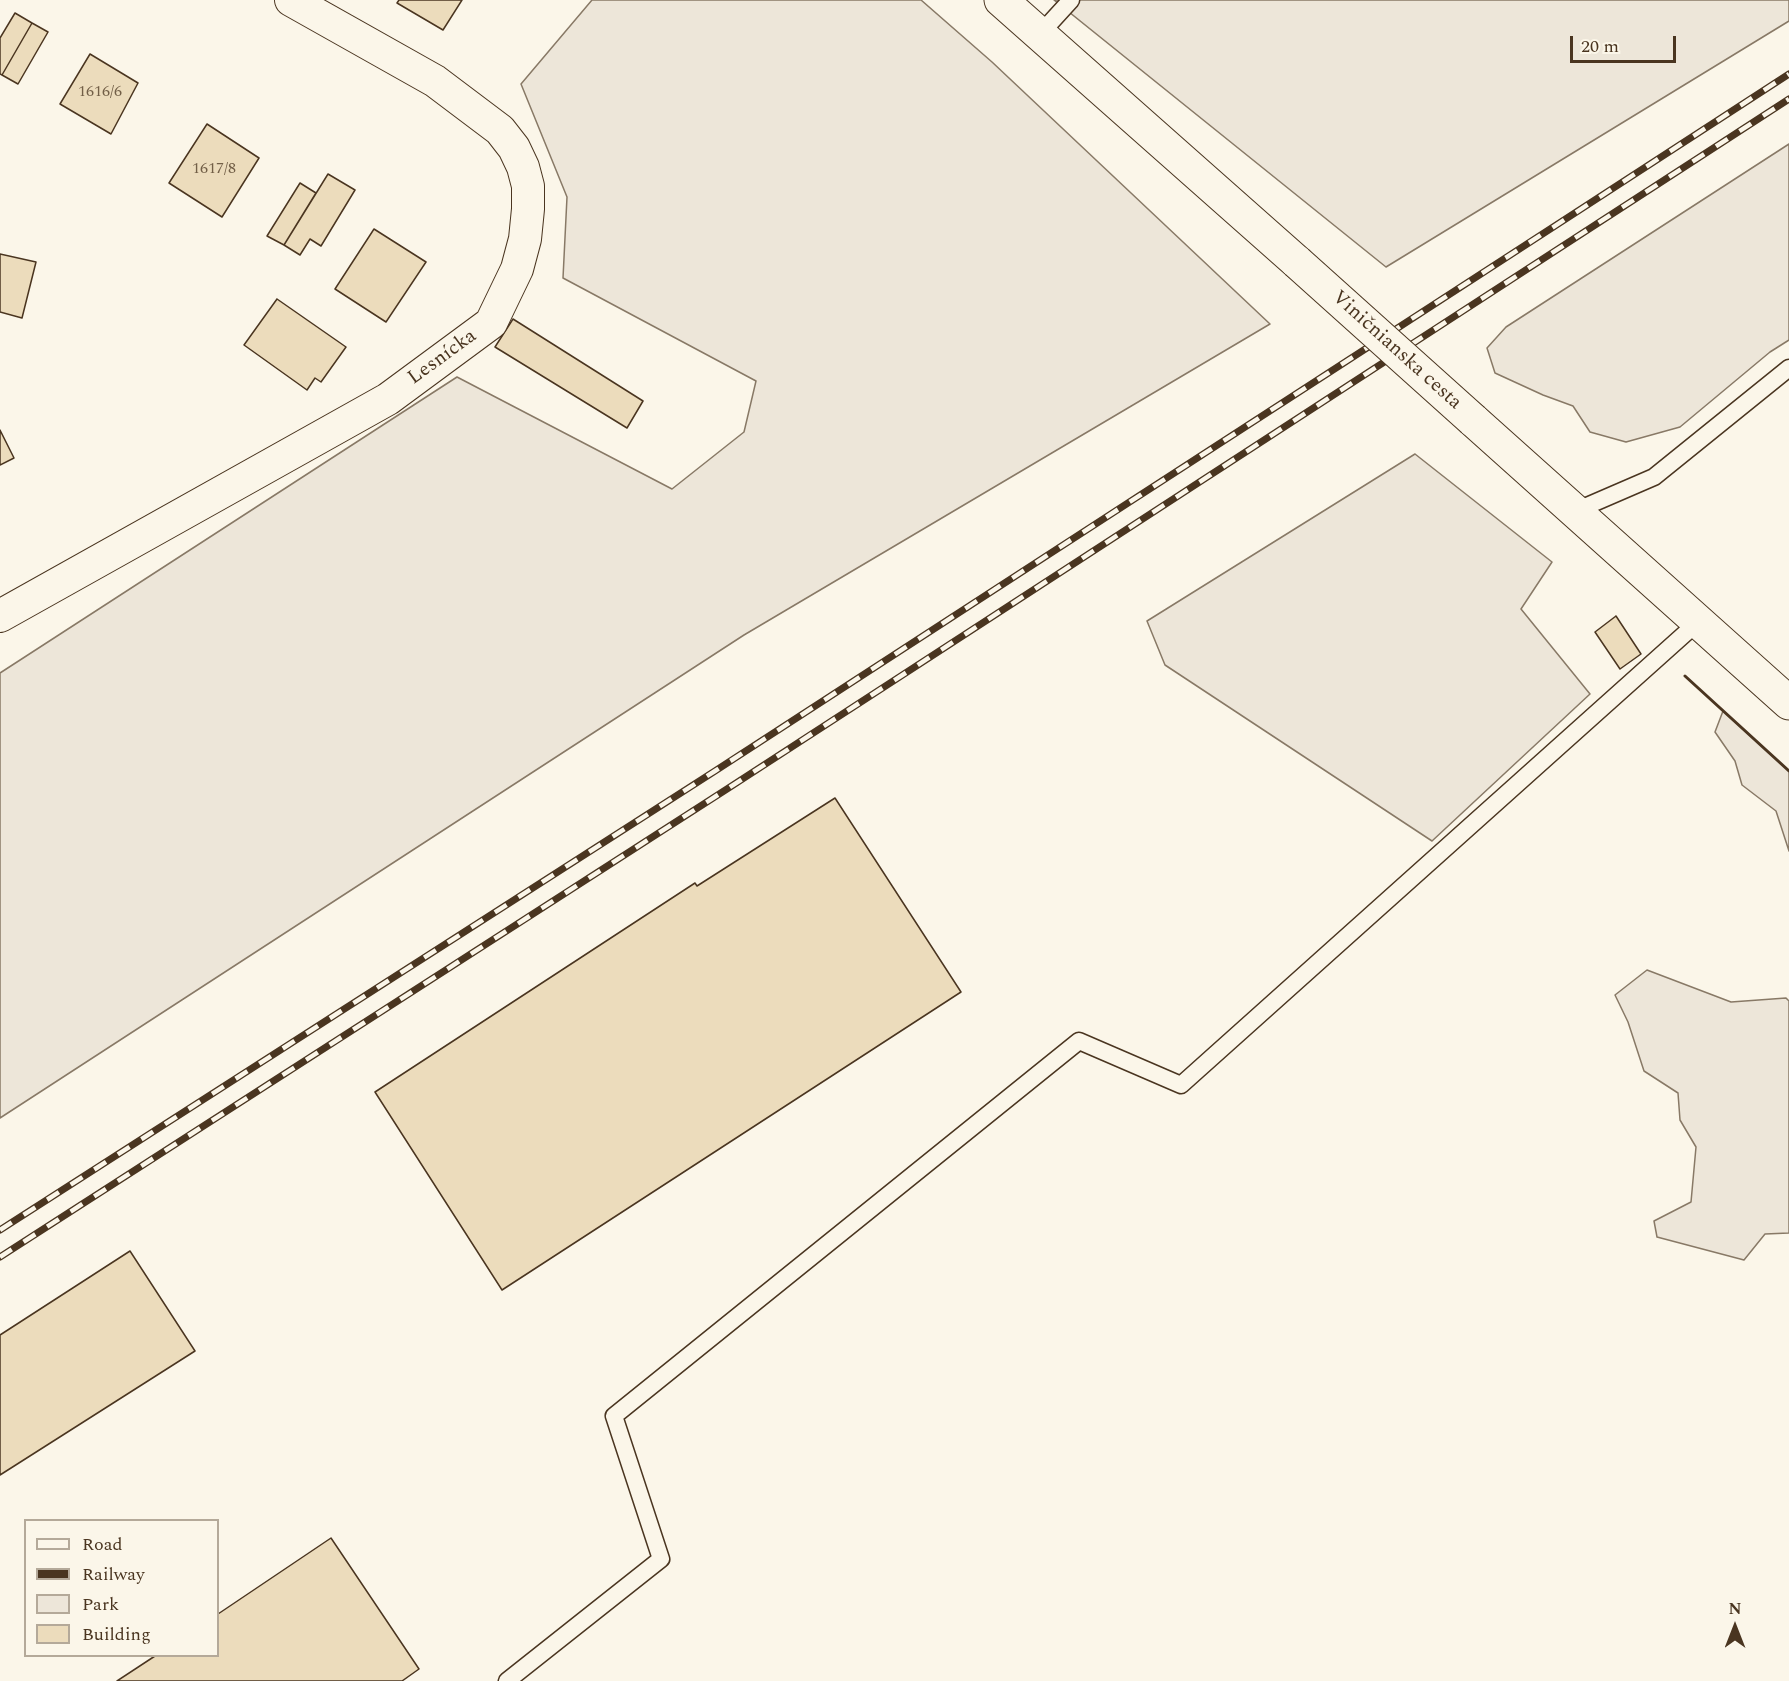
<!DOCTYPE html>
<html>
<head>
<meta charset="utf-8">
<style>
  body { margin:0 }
  #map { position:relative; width:1789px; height:1681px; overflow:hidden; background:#fbf6e9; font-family:Spectral,serif }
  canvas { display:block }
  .legend { position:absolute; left:24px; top:1519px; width:195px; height:138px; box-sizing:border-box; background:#fbf6e9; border:2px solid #b4a999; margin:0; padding:8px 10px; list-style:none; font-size:18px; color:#4a3520 }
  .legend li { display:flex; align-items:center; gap:12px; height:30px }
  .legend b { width:30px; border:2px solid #b4a999 }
  .north { position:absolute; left:1705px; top:1597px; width:60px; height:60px; -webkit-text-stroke:4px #fbf6e9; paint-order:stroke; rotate:0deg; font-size:16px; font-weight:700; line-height:24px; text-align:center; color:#4a3520 }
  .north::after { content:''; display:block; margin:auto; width:21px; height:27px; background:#4a3520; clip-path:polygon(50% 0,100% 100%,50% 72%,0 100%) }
  .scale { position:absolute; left:1570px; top:36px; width:106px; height:27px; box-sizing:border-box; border:3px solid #4a3520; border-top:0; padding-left:8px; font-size:18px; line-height:21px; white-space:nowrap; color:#4a3520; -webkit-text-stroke:4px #fbf6e9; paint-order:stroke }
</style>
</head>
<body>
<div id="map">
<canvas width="1789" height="1681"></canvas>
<ul class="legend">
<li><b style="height:8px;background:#fbf6e9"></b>Road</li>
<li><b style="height:8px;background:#4a3520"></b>Railway</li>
<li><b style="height:16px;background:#ede6d9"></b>Park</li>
<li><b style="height:16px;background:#ecdcbc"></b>Building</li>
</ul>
<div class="north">N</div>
<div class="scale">20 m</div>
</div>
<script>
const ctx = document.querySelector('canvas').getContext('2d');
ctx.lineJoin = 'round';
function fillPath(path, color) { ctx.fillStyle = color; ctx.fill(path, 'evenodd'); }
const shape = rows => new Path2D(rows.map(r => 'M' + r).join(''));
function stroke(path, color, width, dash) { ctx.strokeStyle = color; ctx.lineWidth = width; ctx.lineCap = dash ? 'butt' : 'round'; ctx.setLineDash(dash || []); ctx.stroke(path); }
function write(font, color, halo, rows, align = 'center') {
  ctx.font = font + ' Spectral,serif'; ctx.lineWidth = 4.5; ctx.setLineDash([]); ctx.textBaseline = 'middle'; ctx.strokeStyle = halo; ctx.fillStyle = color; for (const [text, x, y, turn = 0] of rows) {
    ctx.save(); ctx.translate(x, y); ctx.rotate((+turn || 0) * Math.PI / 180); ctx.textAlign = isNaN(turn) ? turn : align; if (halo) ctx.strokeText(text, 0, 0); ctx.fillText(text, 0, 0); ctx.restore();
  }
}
const green = shape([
  [592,0,921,0,992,62,1270,324,744,635,0,1118,0,673,457,377,672,489,744,432,756,381,563,278,567,197,521,84,592,0],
  [1054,0,1789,0,1789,21,1386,267,1054,0],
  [1789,144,1789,340,1770,352,1680,427,1626,442,1590,432,1573,406,1543,395,1495,373,1487,348,1506,327,1789,144],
  [1415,454,1552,562,1521,609,1590,694,1432,841,1165,665,1147,621,1415,454],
  [1723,711,1789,771,1789,851,1776,811,1742,785,1735,761,1715,732,1723,711],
  [1647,970,1731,1002,1786,998,1789,1001,1789,1233,1765,1234,1744,1260,1657,1237,1654,1221,1691,1202,1696,1147,1680,1120,1678,1093,1644,1071,1628,1022,1615,995,1647,970]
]);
fillPath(green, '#ede6d9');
stroke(green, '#887966', 1.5);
const building = shape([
  [399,0,462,0,443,30,397,3,399,0],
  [15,13,32,23,2,75,0,74,0,38,15,13],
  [32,23,48,32,18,84,2,75,32,23],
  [90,54,138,83,111,134,60,104,90,54],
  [207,124,259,158,222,217,169,183,207,124],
  [328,174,355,190,321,246,310,239,300,255,284,245,328,174],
  [300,183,316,193,284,245,267,236,300,183],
  [374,229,426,262,386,322,335,289,374,229],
  [0,254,36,262,22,318,0,312,0,254],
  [277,299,346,347,321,382,315,378,307,390,244,345,277,299],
  [513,319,643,401,627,428,495,347,513,319],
  [0,430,14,458,0,465,0,430],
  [1616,616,1641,654,1620,669,1595,632,1616,616],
  [835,798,961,992,502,1290,375,1092,695,883,697,886,835,798],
  [130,1251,195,1351,0,1475,0,1335,130,1251],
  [331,1538,419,1669,402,1681,117,1681,155,1656,218,1656,218,1614,331,1538]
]);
fillPath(building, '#ecdcbc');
stroke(building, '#4a3520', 1.5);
const service = shape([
  [1040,34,1071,0],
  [1573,512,1654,477,1789,368],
  [507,1681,661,1559,614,1416,1079,1041,1181,1085,1698,622]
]);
const minor = shape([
  [0,616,388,399,491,323,517,269,525,239,528,209,528,186,523,167,514,148,500,130,435,81,291,0]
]);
const secondary = shape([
  [1001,0,1297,262],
  [1473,420,1789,703]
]);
stroke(service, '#4a3520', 19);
stroke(minor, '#4a3520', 34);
stroke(secondary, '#4a3520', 35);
stroke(service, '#fbf6e9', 16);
stroke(minor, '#fbf6e9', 32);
stroke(secondary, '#fbf6e9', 33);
const rail = shape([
  [0,1230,715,771,1789,74],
  [0,1257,727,789,1789,99]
]);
stroke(rail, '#4a3520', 7);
stroke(rail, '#fbf6e9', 4.5, [14]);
const secondaryBridge = shape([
  [1297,262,1473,420]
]);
stroke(secondaryBridge, '#4a3520', 35, []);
stroke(secondaryBridge, '#fbf6e9', 33);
stroke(shape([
  [1685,676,1789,771]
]), '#4a3520', 3);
write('16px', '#725f47', null, [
  ["1616/6",100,93],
  ["1617/8",214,170]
]);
write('20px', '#4a3520', '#fbf6e9', [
  ["Viničnianska cesta",1396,351,42],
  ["Lesnícka",443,358,-36]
]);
</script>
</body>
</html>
